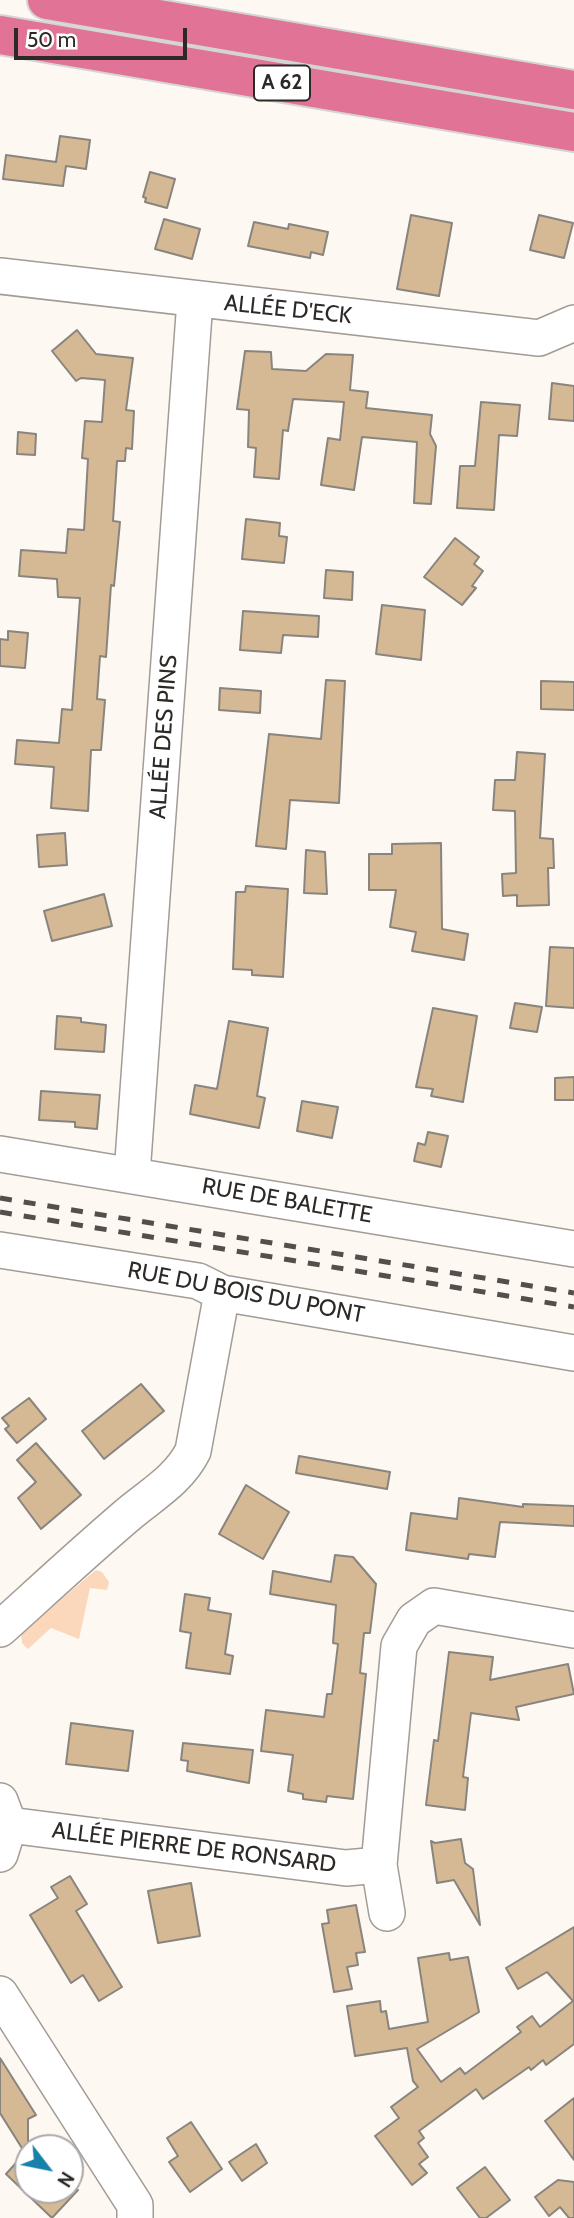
<!DOCTYPE html>
<html>
<head>
<meta charset="utf-8">
<style>
	body { margin:0 }
	#map { position:relative; width:574px; height:2218px; overflow:hidden; background:#fef8f3; font-family:Cabin,sans-serif }
	canvas { display:block }
	.north { position:absolute; left:14px; top:2134px; width:70px; height:70px; box-sizing:border-box; background:#fff; border:2px solid #aba9a9; border-radius:50%; rotate:122deg; font-size:19px; font-weight:700; line-height:28px; text-align:center; color:#2c2927 }
	.north::after { content:''; display:block; margin:auto; width:24px; height:32px; background:#1681aa; clip-path:polygon(50% 0,100% 100%,50% 72%,0 100%) }
	.scale { position:absolute; left:14px; top:28px; width:173px; height:32px; box-sizing:border-box; border:4px solid #2c2927; border-top:0; padding-left:9px; font-size:21px; line-height:24px; white-space:nowrap; color:#2c2927; -webkit-text-stroke:5px #fff; paint-order:stroke }
</style>
</head>
<body>
<div id="map">
<canvas width="574" height="2218"></canvas>
<div class="north">N</div>
<div class="scale">50 m</div>
</div>
<script>
const ctx = document.querySelector('canvas').getContext('2d');
ctx.lineJoin = 'round';
function fillPath(path, color) { ctx.fillStyle = color; ctx.fill(path, 'evenodd'); }
function stroke(path, color, width, dash) { ctx.strokeStyle = color; ctx.lineWidth = width; ctx.lineCap = dash ? 'butt' : 'round'; ctx.setLineDash(dash || []); ctx.stroke(path); }
function write(font, color, halo, rows, align = 'center') {
  ctx.font = font + ' Cabin,sans-serif'; ctx.lineWidth = 7; ctx.setLineDash([]); ctx.textBaseline = 'middle'; ctx.strokeStyle = halo; ctx.fillStyle = color; for (const [text, x, y, turn = 0] of rows) {
    ctx.save(); ctx.translate(x, y); ctx.rotate((+turn || 0) * Math.PI / 180); ctx.textAlign = isNaN(turn) ? turn : align; if (halo) ctx.strokeText(text, 0, 0); ctx.fillText(text, 0, 0); ctx.restore();
  }
}
const green = new Path2D(`
	M96,1570L102,1572L109,1582L107,1590L90,1588L79,1639L51,1628L28,1649L22,1643L21,1633Z`);
const building = new Path2D(`
	M60,136L90,140L86,169L66,166L63,186L3,179L6,155L56,162Z
	M150,172L175,179L167,208L145,202L146,198L143,197Z
	M411,215L452,223L439,296L397,289Z
	M539,215L573,223L564,258L530,250Z
	M164,219L200,229L192,259L155,249Z
	M254,222L288,229L289,224L328,232L323,255L311,252L310,258L248,246Z
	M77,330L96,354L133,358L126,410L134,411L132,449L126,448L125,461H117L113,521L120,522L114,586L111,585L106,657L100,656L97,699L105,700L101,750H91L88,811L51,808L54,767L15,764L17,740L59,743L62,709L72,710L80,598L58,597L57,579L19,576L21,550L66,553L68,529L84,530L88,459L82,458L85,421L102,422L105,380L81,378L76,381L52,351Z
	M245,351L271,352L272,369L306,371L326,354L353,355L350,390L368,392L366,408L432,415L430,434L436,446L431,504L414,503L417,442L362,437L354,490L321,485L328,438L340,440L344,402L293,399L288,431L283,430L279,479L254,477L256,448L248,447L249,410L237,409Z
	M552,383L574,386V421L549,419Z
	M481,402L520,405L517,436L499,435L494,510L457,508L460,466H475Z
	M18,432L36,434L35,455L17,454Z
	M246,519L280,523L279,536L287,537L284,563L242,559Z
	M455,538L479,557L474,564L483,571L472,586L476,588L462,605L424,577Z
	M326,570L353,572L352,600L324,598Z
	M382,605L425,610L421,660L376,654Z
	M243,611L319,616L318,637L283,635L281,653L240,650Z
	M8,631L28,633L25,668L0,666V639L8,640Z
	M326,680L345,681L339,803L290,800L286,849L256,846L269,734L321,739Z
	M541,681L574,682V710L541,709Z
	M220,688L261,691L260,713L219,710Z
	M517,752L545,754L540,838L553,839L554,868H548L549,905L517,906V895L503,896L502,874L516,873L515,811L493,810L495,780H515Z
	M65,833L67,865L39,867L37,835Z
	M441,843L442,929L468,934L464,960L412,951L416,932L390,927L396,890H369V854H392V844Z
	M306,850L325,852L327,894L304,893Z
	M246,886L288,889L283,977L252,975V970L233,969L236,892H245Z
	M104,894L112,926L52,941L44,911Z
	M550,947L574,948V1008L546,1006Z
	M515,1003L542,1007L537,1032L510,1028Z
	M433,1008L477,1016L463,1102L431,1096L433,1089L416,1087Z
	M57,1016L81,1018V1022L106,1025L104,1052L55,1049Z
	M229,1021L268,1028L257,1096L265,1098L259,1128L190,1114L195,1085L217,1089Z
	M574,1077V1100H555V1078Z
	M41,1091L100,1095L97,1129L75,1127V1122L39,1120Z
	M302,1101L338,1107L332,1138L297,1131Z
	M428,1132L448,1136L441,1167L414,1161L418,1143L425,1145Z
	M141,1384L164,1411L104,1459L82,1431Z
	M29,1398L46,1419L17,1443L5,1429L9,1426L2,1418Z
	M36,1443L81,1495L41,1529L18,1498L36,1482L17,1460Z
	M299,1456L390,1472L387,1489L296,1473Z
	M246,1485L289,1512L263,1559L219,1534Z
	M459,1498L523,1507V1504L574,1506V1526L500,1522L495,1557L469,1554L468,1559L406,1550L411,1513L457,1519Z
	M335,1555L353,1557L376,1584L370,1633H364L360,1673L366,1674L353,1799L327,1796L326,1802L303,1799V1794L288,1791L293,1755L261,1751L266,1710L324,1717L327,1694H332L338,1644L333,1643L336,1605L270,1594L273,1571L331,1582Z
	M185,1594L210,1598L208,1610L231,1614L225,1654L233,1656L230,1674L186,1668L191,1633L180,1631Z
	M449,1652L493,1657L490,1680L568,1664L574,1694L516,1707L519,1720L471,1713L463,1777L468,1778L465,1810L426,1805L434,1740L438,1741Z
	M71,1723L133,1731L128,1771L66,1764Z
	M183,1743L253,1750L249,1783L187,1771L188,1761L181,1760Z
	M461,1839L465,1863L473,1869L480,1925L454,1880L437,1883L431,1841L435,1843Z
	M70,1876L87,1904L76,1911L122,1987L99,2001L83,1975L71,1983L30,1915L58,1898L51,1887Z
	M191,1883L200,1936L158,1943L148,1891Z
	M356,1905L365,1952L356,1953L358,1965L347,1967L352,1989L334,1992L322,1924L329,1923L327,1910Z
	M574,1927V2044L546,2065L543,2060L531,2070L529,2067L483,2099L476,2089L419,2131L424,2138L418,2143L428,2157L419,2164L427,2173L412,2185L375,2136L399,2118L391,2107L418,2087L413,2081L407,2048L355,2056L347,2006L380,2001L381,2012L386,2011L389,2029L428,2022L418,1958L449,1953L450,1960L468,1957L479,2012L417,2049L441,2082L460,2068L465,2074L521,2032L517,2027L532,2016L540,2027L573,2001L547,1972L518,1989L506,1968Z
	M0,2058L36,2115L28,2119V2190H78L52,2218L6,2174L25,2153L0,2113Z
	M574,2098V2160L545,2121Z
	M191,2122L222,2169L190,2192L169,2162L178,2156L167,2138Z
	M256,2144L267,2163L242,2181L229,2162Z
	M485,2167L510,2200L486,2218H480L457,2188Z
	M558,2180L574,2182V2218H569L560,2207L549,2216L535,2197Z`);
const minor = new Path2D(`
	M0,276L539,338L574,323
	M0,1154L574,1249
	M132,1174L195,300
	M0,1250L198,1281L222,1293L574,1353
	M0,1629C41,1592 82,1554 124,1518C149,1496 178,1481 193,1451L222,1293
	M0,1801L9,1825L0,1854
	M9,1825L346,1868L379,1865
	M387,1913L379,1865L399,1646L414,1620L434,1606L574,1630
	M0,1994L135,2205V2218`);
const highway = new Path2D(`
	M47,0L574,90
	M0,35L574,132`);
const rail = new Path2D(`
	M0,1198L574,1293
	M0,1212L574,1307`);
const shields = [
	[282,83,56]
];
const shieldNames = [
	["A 62",282,83]
];
const streetNames = [
	["ALLÉE D'ECK",288,310,6],
	["ALLÉE DES PINS",164,737,-86],
	["RUE DE BALETTE",287,1201,10],
	["RUE DU BOIS DU PONT",246,1293,11],
	["ALLÉE PIERRE DE RONSARD",194,1848,7]
];
fillPath(green, '#fbd7bb');
fillPath(building, '#d5b995');
stroke(building, '#89847d', 2);
stroke(minor, '#a29b96', 38);
stroke(highway, '#d5d4d4', 42);
stroke(minor, '#fff', 35);
stroke(highway, '#e07396', 38);
stroke(rail, '#534f4d', 5, [12, 12]);
for (const [x, y, w] of shields) { const box = new Path2D(); box.roundRect(x - w / 2, y - 17.5, w, 35, 5); ctx.fillStyle = '#fff'; ctx.fill(box); stroke(box, '#2c2927', 2); }
write('bold 21px', '#2c2927', null, shieldNames);
write('23px', '#2c2927', '#fff', streetNames);
</script>
</body>
</html>
